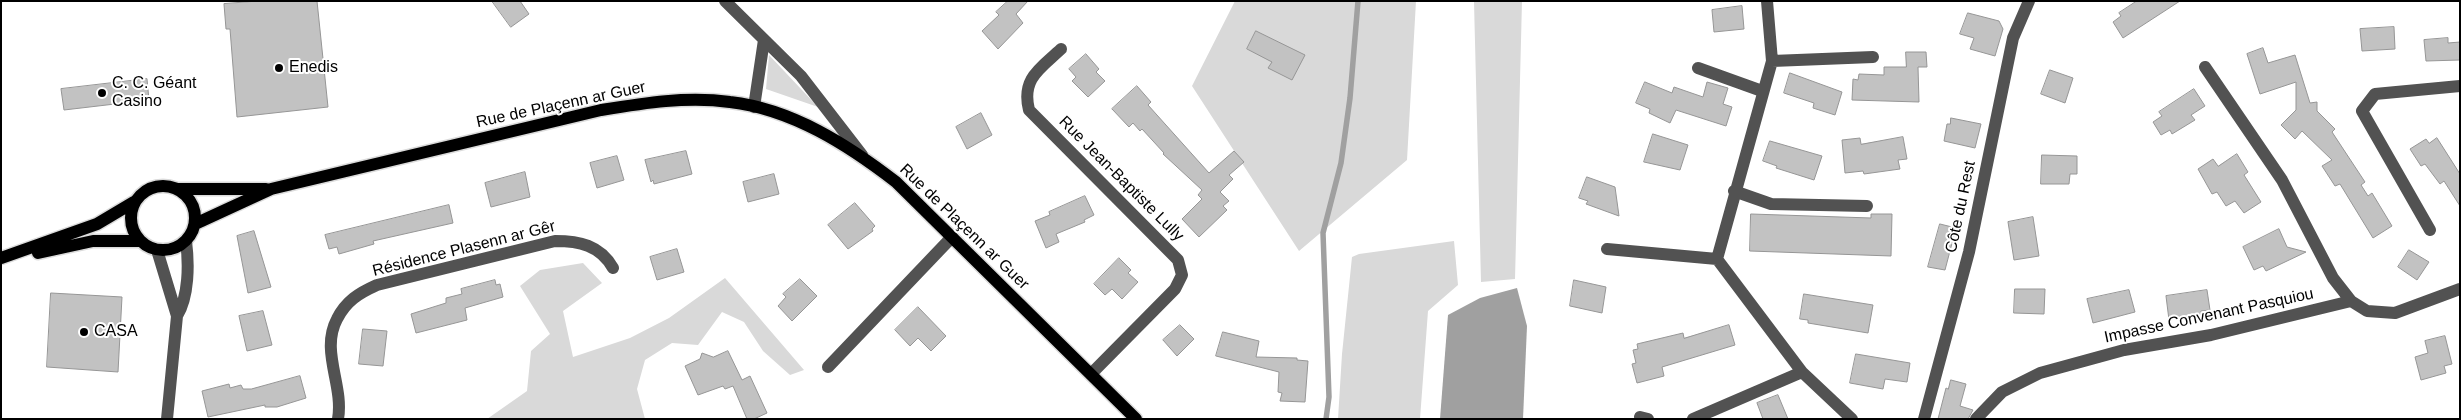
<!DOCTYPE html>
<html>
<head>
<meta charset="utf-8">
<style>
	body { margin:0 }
	#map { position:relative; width:2461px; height:420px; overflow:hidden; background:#fff; font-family:Helvetica,sans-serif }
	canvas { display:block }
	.frame { position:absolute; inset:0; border:2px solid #000; pointer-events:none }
</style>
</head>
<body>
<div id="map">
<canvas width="2461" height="420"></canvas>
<div class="frame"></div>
</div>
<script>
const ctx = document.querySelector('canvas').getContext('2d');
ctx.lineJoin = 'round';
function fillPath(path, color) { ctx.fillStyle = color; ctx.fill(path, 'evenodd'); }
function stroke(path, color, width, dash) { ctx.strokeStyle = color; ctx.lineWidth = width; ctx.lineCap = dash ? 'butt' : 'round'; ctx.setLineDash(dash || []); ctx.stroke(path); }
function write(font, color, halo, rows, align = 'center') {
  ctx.font = font + ' Helvetica,sans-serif'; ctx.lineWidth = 4; ctx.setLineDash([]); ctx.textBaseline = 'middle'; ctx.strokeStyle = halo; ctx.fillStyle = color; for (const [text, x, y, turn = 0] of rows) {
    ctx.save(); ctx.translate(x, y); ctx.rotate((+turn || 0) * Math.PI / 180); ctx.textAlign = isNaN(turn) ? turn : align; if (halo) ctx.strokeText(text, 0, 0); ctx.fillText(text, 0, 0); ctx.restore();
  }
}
const green = new Path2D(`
	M1235,1H1416L1407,160L1299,251L1192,86Z
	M1522,1L1515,279L1481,282L1474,2Z
	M769,55L818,107L766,89Z
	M1454,241L1458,285L1428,311L1420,419H1338L1342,354L1352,257L1359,254Z
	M583,263L602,283L563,311L573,357L630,338L669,318L725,278L804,370L790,375L763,351L744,322L722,312L698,345L672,343L645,360L637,389L645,419H487L527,391L531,351L550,334L520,286L540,270Z`);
const water = new Path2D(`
	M1517,288L1527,326L1523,419H1440L1448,315L1480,298Z`);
const stream = new Path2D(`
	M1326,419L1329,397L1323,233L1341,163L1350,98L1358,1`);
const building = new Path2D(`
	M258,1H317L328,107L237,117L230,29H226L224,4Z
	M492,1H520L529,14L511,27Z
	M1008,1H1028L1016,14L1023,23L998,49L982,31L999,15L996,12Z
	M2137,1H2180L2123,38L2113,22L2121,16L2119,13Z
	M1742,6L1744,29L1714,32L1712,10Z
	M1968,13L1999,21L2003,29L1995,56L1970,49L1974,38L1960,34Z
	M2394,27L2395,49L2362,51L2360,29Z
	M1256,31L1305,55L1292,80L1268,68L1272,62L1247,49Z
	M2448,38V43L2460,42V60L2426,61L2424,40Z
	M2263,48L2268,63L2295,55L2310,103L2317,102V111L2335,129L2332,132L2365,182L2361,185L2368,196L2372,193L2392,226L2373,238L2340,184L2335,186L2322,166L2332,160L2302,131L2295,139L2281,125L2296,110V82L2260,94L2247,54Z
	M1906,52H1926L1927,67H1918L1919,102L1852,100L1853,79L1858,80L1859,74L1884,75V67H1906Z
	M1086,54L1099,69L1096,72L1105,81L1088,97L1072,81L1076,77L1069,69Z
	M2050,70L2073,78L2065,103L2041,94Z
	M1790,73L1842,92L1835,115L1813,108L1814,103L1784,93Z
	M147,79L149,100L64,110L61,89Z
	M1645,82L1672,93L1674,87L1703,97L1707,82L1728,88L1723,104L1732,107L1726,126L1676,110L1670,123L1649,113L1650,109L1636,103Z
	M1137,86L1151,102L1148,105L1209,173L1234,151L1244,162L1229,175L1233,179L1220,192L1229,201L1223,206L1227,210L1199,237L1182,219L1202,199L1198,195L1202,190L1163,154L1164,153L1142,129L1140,131L1133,123L1129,127L1112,109Z
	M2194,89L2205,106L2191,115L2195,120L2172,134L2170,130L2161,135L2153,122L2162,116L2159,112Z
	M981,113L992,135L967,149L956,127Z
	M1951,118L1981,124L1975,148L1944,141L1947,124H1950Z
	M1653,134L1688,145L1680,170L1644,162Z
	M1903,137L1907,159L1898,160L1900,169L1864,174L1863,171L1845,173L1842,140L1860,138L1861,144Z
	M2437,138L2460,174V206L2444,181L2440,184L2425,164L2421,166L2410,149L2426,139L2429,143Z
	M1770,141L1822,156L1814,180L1776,168L1777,166L1763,161Z
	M686,151L692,174L654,184L653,180L651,182L645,160Z
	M2237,154L2248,172L2244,175L2261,202L2244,213L2235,201L2226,206L2217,192L2212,194L2198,169L2213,159L2218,166Z
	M2042,155L2077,156V174H2070L2069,184H2041Z
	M617,156L624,180L597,188L590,163Z
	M525,172L530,197L491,207L485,183Z
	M774,174L779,194L748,202L743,182Z
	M1587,177L1615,187L1619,216L1586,204L1588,201L1579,198Z
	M1085,196L1094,215L1084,220L1085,222L1056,234L1059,242L1046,248L1035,221L1050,215L1049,212Z
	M855,203L875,226L872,229L873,231L848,249L828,225Z
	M449,205L453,223L373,241L374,244L339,254L337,247L329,249L325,235Z
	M1751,214L1871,218V214H1892L1891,256L1750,251Z
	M2033,217L2039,256L2014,260L2008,222Z
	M1940,224L1956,228L1945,270L1928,267Z
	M2279,229L2287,247L2306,252L2266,271L2263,266L2254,270L2243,247Z
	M254,231L271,287L248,293L237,236Z
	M677,249L684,272L657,280L650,257Z
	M2409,250L2429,262L2417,280L2398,267Z
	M1119,258L1131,270L1128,273L1138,282L1122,299L1112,289L1105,295L1094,284Z
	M800,279L817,296L792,321L778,306L786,297L783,294Z
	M495,280L496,285L500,284L503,297L465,308L467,320L416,333L411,314L446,303V298L462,294L461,289Z
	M1574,280L1606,287L1602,313L1570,306Z
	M2015,289H2045L2044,314L2014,313Z
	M2129,290L2135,312L2093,323L2087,299Z
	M2207,290L2210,310L2201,311V316L2169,320L2166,296Z
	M51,293L122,297L118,372L47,367Z
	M1804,294L1873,305L1868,333L1808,323V320L1800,319Z
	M918,307L946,336L931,351L918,338L910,346L895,330Z
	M263,311L272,345L247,351L239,316Z
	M1180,325L1194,339L1177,356L1163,340Z
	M1729,325L1735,345L1662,367L1664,376L1637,383L1632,364L1636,363L1633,350L1638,349L1637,344L1683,333L1684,338Z
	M363,329L387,331L383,366L359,364Z
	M1223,332L1259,341L1256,357L1297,358V360L1308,361L1305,402L1280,401L1282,393L1278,392L1279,372L1216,356Z
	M2445,336L2452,364L2444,366L2446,373L2421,380L2415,357L2428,353L2425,341Z
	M728,351L742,380L750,376L767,413L754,419H747L733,386L725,389L723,386L698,395L685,366L700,359L702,353L713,357Z
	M1856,354L1910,363L1907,382L1885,379L1883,389L1850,383Z
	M300,376L306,398L277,407H265V405L208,417L202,391L229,384L230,388L241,385L243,389H251Z
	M1951,380L1966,384L1960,406L1973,410L1968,419H1938L1946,388L1948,389Z
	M1778,395L1788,419H1763L1757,403Z`);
const minor = new Path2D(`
	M725,1L801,76L862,155
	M1767,1L1772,61L1717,259L1802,372L1852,419
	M1061,49C1041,68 1021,78 1029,110L1178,260L1182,275L1175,289L1091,374
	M1772,61L1873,57
	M2205,67L2282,180L2333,278L2351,301
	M1698,68L1762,91
	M754,107L764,40
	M1734,191L1771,204L1867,206
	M2430,230L2362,111L2375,94L2460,86
	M1607,249L1717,259
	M157,250L177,316L167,419
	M177,316C189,296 189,264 186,241
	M828,367L952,237
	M1640,417L1648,419
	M338,419C344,385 320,351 337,319C346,301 359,293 377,285L555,241C579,241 600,245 613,268
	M1693,419L1802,372
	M1924,419L1969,252L2013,38L2029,1
	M1976,419L2002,392L2040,373L2124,350L2211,335L2351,301L2367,311L2395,313L2460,289`);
const major = new Path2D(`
	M131 218a32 32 0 1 1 64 0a32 32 0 1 1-64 0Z
	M178,189H266
	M195,224L271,189L601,110C644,103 687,96 730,102C792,109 848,145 896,182L1136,419
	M38,253L93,241H139
	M1,258L97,224L134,202`);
const markers = [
	[279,68,5,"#000"],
	[102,93,5,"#000"],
	[84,332,5,"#000"]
];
const poiNames = [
	["Enedis",289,68],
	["C. C. Géant",112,84],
	["Casino",112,102],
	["CASA",94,332]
];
const streetNames = [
	["Rue de Plaçenn ar Guer",561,105,-12],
	["Rue Jean-Baptiste Lully",1121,179,45],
	["Côte du Rest",1961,207,-78],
	["Rue de Plaçenn ar Guer",964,227,44],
	["Résidence Plasenn ar Gêr",464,249,-14],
	["Impasse Convenant Pasquiou",2209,316,-12]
];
fillPath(green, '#d9d9d9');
fillPath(water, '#a0a0a0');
stroke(stream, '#a0a0a0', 5.5);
fillPath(building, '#c2c2c2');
stroke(building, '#969696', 1);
stroke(major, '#dbdbdb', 15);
stroke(minor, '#525252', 12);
stroke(major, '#000', 12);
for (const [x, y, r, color] of markers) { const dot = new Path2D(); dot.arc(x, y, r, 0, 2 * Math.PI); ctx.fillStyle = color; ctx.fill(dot); stroke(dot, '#fff', 2); }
write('16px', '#000', '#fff', poiNames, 'left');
write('16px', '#000', '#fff', streetNames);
</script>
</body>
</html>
